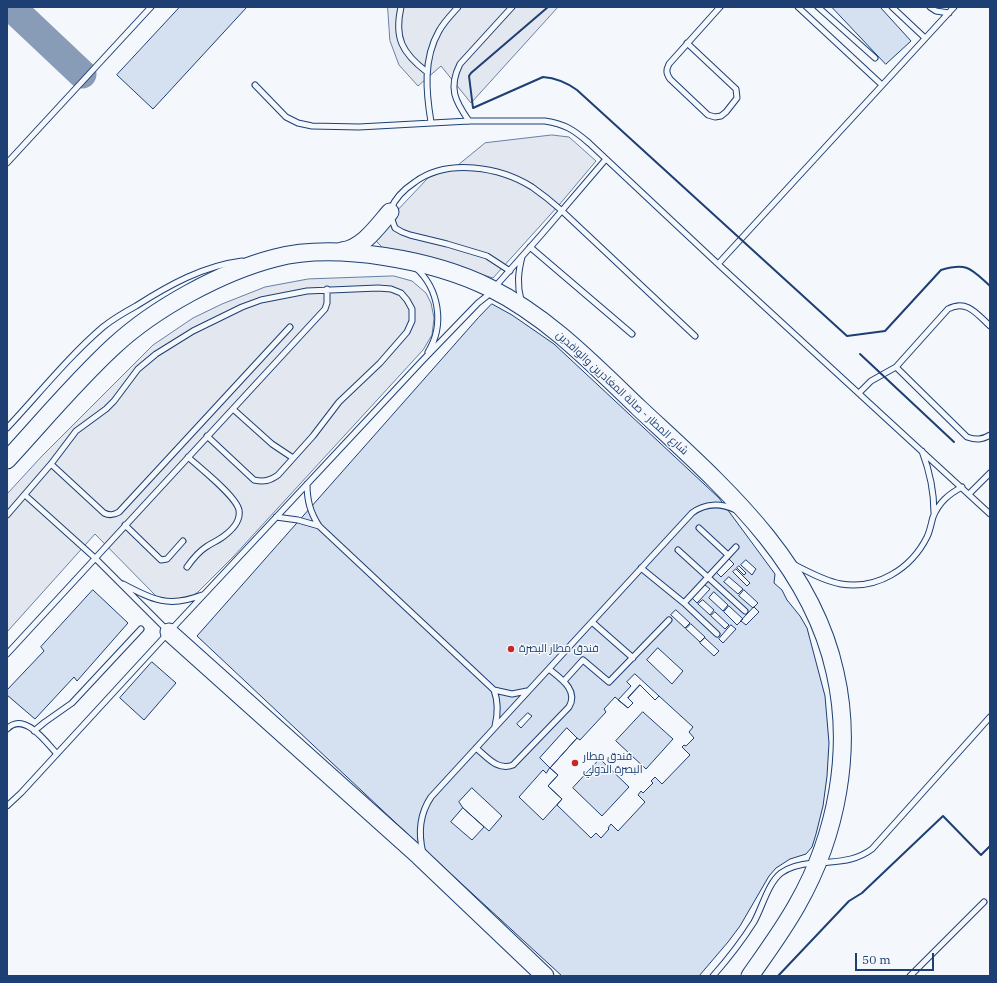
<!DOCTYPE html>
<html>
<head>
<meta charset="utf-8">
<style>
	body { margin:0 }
	#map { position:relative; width:997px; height:983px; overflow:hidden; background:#f4f7fb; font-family:"IBM Plex Serif",serif }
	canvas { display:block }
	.frame { position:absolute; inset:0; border:8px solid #1d3f73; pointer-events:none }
	.scale { position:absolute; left:855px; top:953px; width:79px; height:18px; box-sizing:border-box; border:2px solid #1d3f73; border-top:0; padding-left:5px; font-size:12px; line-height:14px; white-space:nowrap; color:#1d3f73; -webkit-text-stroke:3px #f4f7fb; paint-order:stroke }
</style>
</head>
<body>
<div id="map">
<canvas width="997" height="983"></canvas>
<div class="frame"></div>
<div class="scale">50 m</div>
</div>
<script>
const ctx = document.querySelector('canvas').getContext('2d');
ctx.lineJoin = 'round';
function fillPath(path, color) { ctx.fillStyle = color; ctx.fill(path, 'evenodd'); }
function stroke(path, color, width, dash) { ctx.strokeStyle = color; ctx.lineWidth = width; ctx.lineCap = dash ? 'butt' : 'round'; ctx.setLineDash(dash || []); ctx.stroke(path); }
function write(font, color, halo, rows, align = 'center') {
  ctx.font = font + ' "IBM Plex Serif",Cairo,serif'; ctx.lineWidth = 3; ctx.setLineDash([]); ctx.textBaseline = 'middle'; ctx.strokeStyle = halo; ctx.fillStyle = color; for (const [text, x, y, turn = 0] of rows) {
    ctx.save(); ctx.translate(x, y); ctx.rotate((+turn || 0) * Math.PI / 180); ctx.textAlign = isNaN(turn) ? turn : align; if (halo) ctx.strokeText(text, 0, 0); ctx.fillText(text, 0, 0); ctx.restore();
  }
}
const parking = new Path2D(`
	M388,7H558L471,103L441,66L418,86L399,65L390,41Z
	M552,135L569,137L596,161L559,205L493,278L410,252L383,248L375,240L373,236L428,178L458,165L485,143Z
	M394,276L412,281L426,293L431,303L434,318L432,335L423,350L232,558L198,592L189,598L172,600L156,596L95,534L7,632V494L42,456L153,345L193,318L222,304L265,287L308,279Z`);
const taxiway = new Path2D(`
	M11,7L82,74`);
const building = new Path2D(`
	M180,7H247L153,109L117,75Z
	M832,7H880L911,41L886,64Z
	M492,304L512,315L554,344L719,498L775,574L774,583L782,590L787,600L800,616L807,628L825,696L829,743L827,776L823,806L816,834L812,847L806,854L790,859L776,868L769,876L740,926L728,942L699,976H562L413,839L197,636L478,318Z
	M729,559L734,564L721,577L716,572Z
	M746,560L756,569L752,575L741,565Z
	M739,566L746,573L744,575L737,568Z
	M736,569L750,583L747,586L733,572Z
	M729,577L743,589L738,594L724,582Z
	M705,585L710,589L697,603L692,598Z
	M93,590L128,623L77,681L74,677L35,719L7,695V690L44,651L41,647Z
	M744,590L758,603L753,608L739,596Z
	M714,592L728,605L723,611L709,598Z
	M703,600L714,610L710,615L698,604Z
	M729,606L743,619L737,625L724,612Z
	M754,607L759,612L746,625L741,621Z
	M676,610L690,623L685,628L671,615Z
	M715,612L729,625L725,629L711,616Z
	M691,624L705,637L700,642L686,629Z
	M731,625L736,629L723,643L719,639Z
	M705,638L719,651L714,656L700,643Z
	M658,648L683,671L672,684L647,660Z
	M152,662L176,683L144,720L120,698Z
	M635,674L659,696L655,700L640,685L628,698L633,703L628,708L618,700L631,686L627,682Z
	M640,685L655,700L659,696L693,727L689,732L694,738L686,746L684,745L682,747L690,755L662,784L655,777L651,781L653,783L643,793L641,791L638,795L645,802L618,831L611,824L608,828L609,829L601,838L596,833L591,838L557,805L562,799L548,786L558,775L550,768L577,738L580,740L606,712L604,709L615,697L628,708L633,703L628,698ZM643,712L673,739L646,769L616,741ZM600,759L629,787L602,816L573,788Z
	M528,713L532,716L521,728L517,724Z
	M567,728L577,738L550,768L540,758Z
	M550,768L558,775L548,786L562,799L543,820L519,797L543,770L546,773Z
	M472,788L502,816L489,831L463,808L459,802Z
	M463,808L484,827L472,840L451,822Z`);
const lane = new Path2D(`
	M401,7C394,38 402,53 427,72
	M798,7L882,85
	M818,7L875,58
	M892,7L925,38
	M930,7L936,11L949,13
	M687,43L736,89L737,98L726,112L721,116L715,117L708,115L670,79C666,73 666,70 669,64L720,7
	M255,85L286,117L298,123L312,126L359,127L469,121H545C565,124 574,130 589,143L718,264L990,514
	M469,121C455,101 448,88 460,64L512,7
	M431,122C426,92 423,59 439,31C444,22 451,15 458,7
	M7,163L151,7
	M391,209C395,198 406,188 415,182C448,158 500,167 532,187C542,194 552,202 561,210L695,336
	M391,217L395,228L402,232L410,235L447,244L487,256L510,271
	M530,247L632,334
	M718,264L954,7
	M416,268C439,289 445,325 428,352
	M494,288L541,235L606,159
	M521,300C517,285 518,273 522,257
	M896,367L967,437C976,440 982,440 990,435
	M859,393L871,381L896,367L948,309C967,299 977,314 990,326
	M233,409L272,444L293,458
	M7,428C38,395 69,356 103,327C113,319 125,312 136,306C169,285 203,266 242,261
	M922,451C930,472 934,491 934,513
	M51,464L104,513C110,516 114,515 119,512L290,327
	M307,484C307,500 310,512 319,526L494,690L512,694L527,691
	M969,494L990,473
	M25,495L95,558L168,631
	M7,515L51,464L76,431L106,409L114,401L138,369L156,354L193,331L242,307L261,300L307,291L378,288L391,289L401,293L407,300L412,309V321L407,332L380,363L339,402L313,436L278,475C270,481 264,482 254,480L207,436
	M276,517L298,520L319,526
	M125,525L161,560L167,559L183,541
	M699,528L728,555
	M678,550L745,611
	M793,564C808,572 825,581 841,584C877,590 911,569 927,537C930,531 931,524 933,517C939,502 949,494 962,487
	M187,567C192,560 198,552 206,547C212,543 219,540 224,536C232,530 241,521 239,510C236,496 200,468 188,457
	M641,568L684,603
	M123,584C153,600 169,608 202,595
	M592,622L633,658
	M717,634L684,603L736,547
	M7,654L325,309L327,303V289
	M564,681L583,660L609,682L669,620
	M494,690C498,701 498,714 495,726
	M7,729C24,711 46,742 57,754
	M34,731L45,722L72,703L141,629
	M476,748C487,757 497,771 513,765L569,707C579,690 560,678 549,669
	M7,806L21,793L169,632L422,361L478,303L492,292
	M423,853C418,833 419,815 431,797L692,513C705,503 721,503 736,510
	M821,863C840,861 856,861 872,849L990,717
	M713,976C728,959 742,941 754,922C762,908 768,883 781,873C789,867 802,864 813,863
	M910,976L984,902`);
const highway = new Path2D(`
	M342,251C363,248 377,227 390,212
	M7,460C42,422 76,381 114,346C155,308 221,272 275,258C336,242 434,260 490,288C548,317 593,364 639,408C719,483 810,559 835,672C853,750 837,835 797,905C783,930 766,953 750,976
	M169,632L419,856L545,976`);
const wall = new Path2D(`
	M548,7L471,73L469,76L473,108L543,77C556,78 566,82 577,90C667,173 758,254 847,336L885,331L941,270C968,262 971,269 990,286
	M860,354L954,442
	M778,976L849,901L862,893L943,816L981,855L990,846`);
const markers = [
	[511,649,4,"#c62828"],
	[575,763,4,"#c62828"]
];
const streetNames = [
	["شارع المطار - صالة المغادرين والوافدين",622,393,43]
];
const poiNames = [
	["فندق مطار البصرة",519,649],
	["فندق مطار",583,757],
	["البصرة الدولي",583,770]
];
fillPath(parking, '#e3e8f0');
stroke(parking, '#687fa3', 1);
stroke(taxiway, '#889bb7', 29);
fillPath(building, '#d5e0f0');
stroke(building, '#1d3f73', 1);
stroke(lane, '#1d3f73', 7);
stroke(highway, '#1d3f73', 19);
stroke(lane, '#f4f7fb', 5);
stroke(highway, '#f4f7fb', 17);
stroke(wall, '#1d3f73', 2);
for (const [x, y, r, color] of markers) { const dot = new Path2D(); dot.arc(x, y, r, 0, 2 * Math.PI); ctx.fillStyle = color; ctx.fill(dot); stroke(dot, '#f4f7fb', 1.5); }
write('11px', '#1d3f73', '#f4f7fb', streetNames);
write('11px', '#1d3f73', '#f4f7fb', poiNames, 'left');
</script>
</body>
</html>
